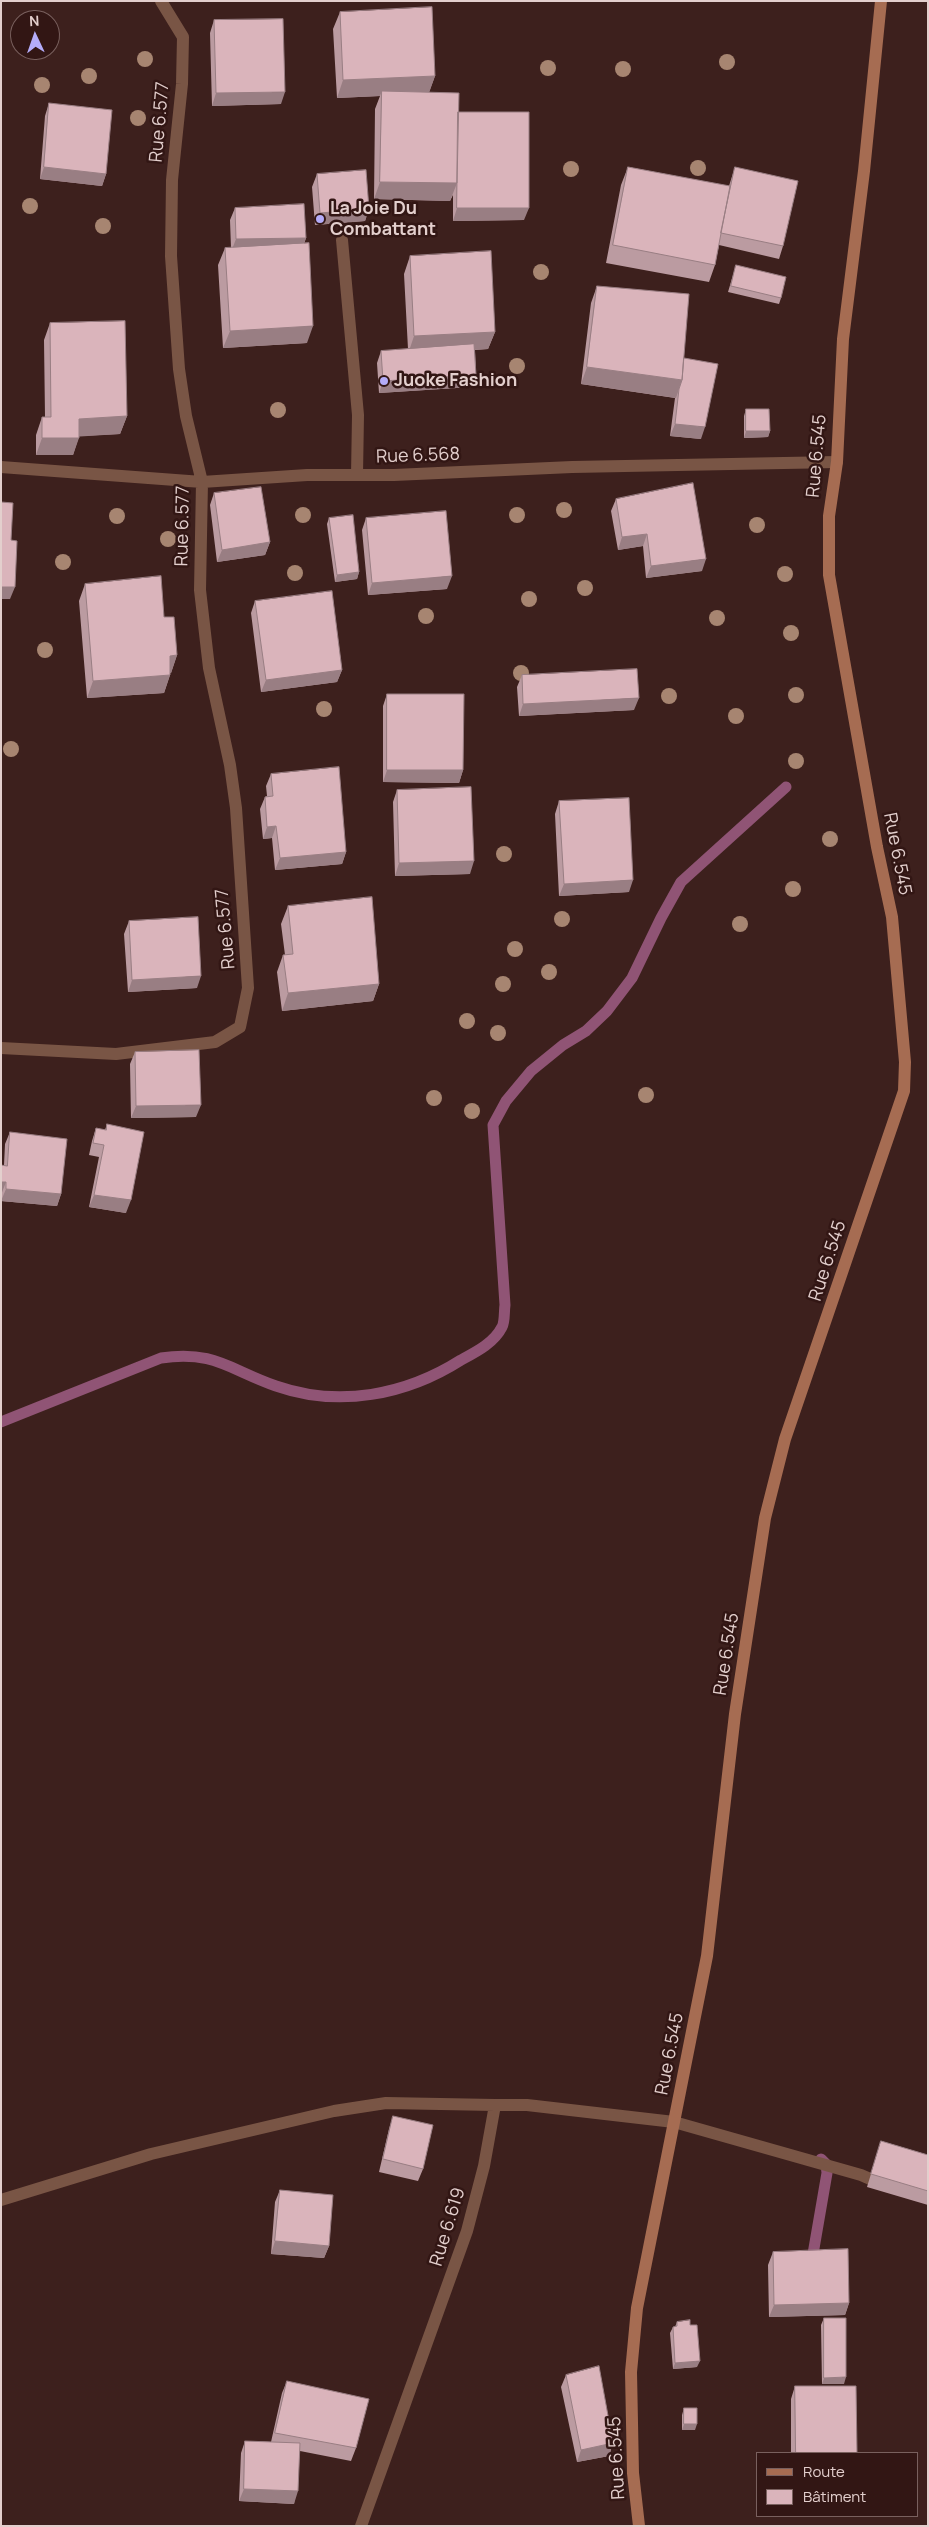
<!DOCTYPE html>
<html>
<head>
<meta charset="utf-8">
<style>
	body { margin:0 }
	#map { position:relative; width:929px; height:2527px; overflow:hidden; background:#3d201d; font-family:Manrope,sans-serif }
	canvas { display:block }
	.frame { position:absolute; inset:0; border:2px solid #e3cfcd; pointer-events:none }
	.legend { position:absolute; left:756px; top:2452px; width:162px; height:65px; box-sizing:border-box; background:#321614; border:1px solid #79605e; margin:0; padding:6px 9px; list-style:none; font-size:15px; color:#e3cfcd }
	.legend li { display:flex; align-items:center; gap:10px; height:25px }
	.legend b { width:25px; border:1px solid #79605e }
	.north { position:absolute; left:10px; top:10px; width:50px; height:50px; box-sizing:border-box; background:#321614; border:1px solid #79605e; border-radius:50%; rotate:357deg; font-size:14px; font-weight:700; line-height:20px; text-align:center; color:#e3cfcd }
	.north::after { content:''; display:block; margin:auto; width:18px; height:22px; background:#b4acf9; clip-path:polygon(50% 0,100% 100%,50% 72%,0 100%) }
</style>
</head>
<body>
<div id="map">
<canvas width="929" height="2527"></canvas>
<div class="frame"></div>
<ul class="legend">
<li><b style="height:6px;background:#a66c52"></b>Route</li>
<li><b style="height:14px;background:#dab4bb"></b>Bâtiment</li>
</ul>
<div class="north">N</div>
</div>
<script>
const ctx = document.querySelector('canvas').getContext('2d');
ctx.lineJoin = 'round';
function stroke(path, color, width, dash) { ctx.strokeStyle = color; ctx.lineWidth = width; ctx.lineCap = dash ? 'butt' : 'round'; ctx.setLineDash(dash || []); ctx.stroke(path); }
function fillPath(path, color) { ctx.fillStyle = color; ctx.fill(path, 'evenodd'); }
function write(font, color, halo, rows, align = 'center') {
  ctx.font = font + ' Manrope,sans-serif'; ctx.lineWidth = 5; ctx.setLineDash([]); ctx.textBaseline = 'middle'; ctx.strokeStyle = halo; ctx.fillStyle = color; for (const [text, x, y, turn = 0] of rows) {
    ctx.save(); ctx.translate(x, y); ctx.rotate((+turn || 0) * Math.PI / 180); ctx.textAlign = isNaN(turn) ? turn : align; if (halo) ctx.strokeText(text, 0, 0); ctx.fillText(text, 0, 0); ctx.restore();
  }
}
const stream = new Path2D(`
	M1,1422L161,1358C214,1350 230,1370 276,1386C339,1408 406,1395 461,1360C476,1352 494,1343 502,1327C505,1322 504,1311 505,1305L493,1125L506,1101L531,1071L563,1045L586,1031L607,1011L632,978L661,918L681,882L786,787
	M813,2254L827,2173L826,2164L821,2159`);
const street = new Path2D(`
	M342,240L358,415L357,475
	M1,467L202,482L307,475H394L572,467L837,462
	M1,1048L116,1054L215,1042L240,1027L248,988L236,808L230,765L209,668L200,590L202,482L186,416L179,369L171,256L172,180L182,84L183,37L161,1
	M1,2200L151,2154L334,2111L386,2103L495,2105
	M361,2526L467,2231L484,2166L495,2105H527L674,2122L861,2175L884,2185`);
const secondary = new Path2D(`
	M639,2526L633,2473L631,2372L637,2308L707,1956L735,1714L765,1518L785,1439L904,1091L905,1062L892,917L877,847L829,575V516L837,462L843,339L864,171L881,1`);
const trees = [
	[145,59],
	[727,62],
	[548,68],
	[623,69],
	[89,76],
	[42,85],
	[138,118],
	[698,168],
	[571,169],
	[30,206],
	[103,226],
	[541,272],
	[517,366],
	[278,410],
	[564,510],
	[303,515],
	[517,515],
	[117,516],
	[757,525],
	[168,539],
	[63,562],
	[295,573],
	[785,574],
	[585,588],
	[529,599],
	[426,616],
	[717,618],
	[791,633],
	[45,650],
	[521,673],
	[796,695],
	[669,696],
	[324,709],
	[736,716],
	[11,749],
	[796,761],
	[830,839],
	[504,854],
	[793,889],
	[562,919],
	[740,924],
	[515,949],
	[549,972],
	[503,984],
	[467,1021],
	[498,1033],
	[646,1095],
	[434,1098],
	[472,1111]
];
const wall = new Path2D(`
	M340,12L435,76L429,92L458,112L524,220L453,221V195L450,201L374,199L375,109L380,96L337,98L333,29Z
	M214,20L281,104L212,106L210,33Z
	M49,103L106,174L102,186L40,179L45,116Z
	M628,167L729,186L735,167L783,246L779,259L719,245L715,265L709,282L606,263L621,185Z
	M317,174L369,209L365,221L315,225L312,187Z
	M235,208L306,238L304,244L307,343L223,348L218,265L225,248H231L230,220Z
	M410,256L495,332L488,349L475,350L476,375L472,387L379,393L377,363L381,351L408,349L404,274Z
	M736,265L781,298L779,304L728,292Z
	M597,286L684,358L701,439L670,436L675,398L581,384L591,303Z
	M50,323L127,416L120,434L79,436L73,455H36V435L42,417H45L44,340Z
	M746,409L770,431L768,437L744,438V416Z
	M214,493L270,542L265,555L217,562L210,505Z
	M616,499L702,571L646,578L643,546L618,550L611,511Z
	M329,518L359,572L357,579L335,582L327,524Z
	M366,518L447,589L368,595L362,530Z
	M85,584L164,617L177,655L171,673H170V675L164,693L87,698L79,601Z
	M255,601L342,670L337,682L261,692L251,613Z
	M522,675L634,710L519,716L517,687Z
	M387,694L463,770L459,783L383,782V706Z
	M271,774L346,852L342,864L275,870L272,838L263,839L260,809L265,797L267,796L266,786Z
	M397,790L470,874L395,876L393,802Z
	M559,801L629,892L559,896L555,814Z
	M288,906L379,984L373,1001L282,1011L277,972L283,955H285L281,924Z
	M129,921L197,988L128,992L124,934Z
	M135,1052L196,1117L131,1118L130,1064Z
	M107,1124L126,1213L89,1207L99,1157L89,1155L92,1141L96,1128L105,1130Z
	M10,1132L61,1194L57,1206L1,1201V1165H4L5,1144Z
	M393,2116L423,2169L418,2181L379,2172L389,2129Z
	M881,2141L928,2155V2205L867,2187Z
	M280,2190L329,2246L324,2258L271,2254L275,2202Z
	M773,2252L849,2303L845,2315L769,2317L768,2265Z
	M824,2318L844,2384H822L821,2325Z
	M677,2322L690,2325L697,2367L673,2369L670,2333L673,2327H675Z
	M566,2375L613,2443L609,2456L577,2462L561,2387Z
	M287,2381L356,2448L351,2461L300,2451L294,2504L239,2501L241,2453L245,2441L271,2442L282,2393Z
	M795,2386L857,2453H791V2399Z
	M684,2408L695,2430H682V2415Z`);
const shadedWall = new Path2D(`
	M435,76L429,93L382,91L380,96L337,98L343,80Z
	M285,92L281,104L212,106L216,93Z
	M44,167L106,174L102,186L40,179Z
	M380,182L457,183L450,201L374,199Z
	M457,208H529L524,220L453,221Z
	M369,209L365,221L315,225L320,213Z
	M306,238L301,251L231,252L236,239Z
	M313,326L307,343L223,348L230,331Z
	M495,332L488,349L408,354L414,336Z
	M587,367L682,380L676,398L581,384Z
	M476,375L472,387L379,393L383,381Z
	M127,416L120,434L72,437L79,419Z
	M675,424L705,427L701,439L670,436Z
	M746,431H770L768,437L744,438Z
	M42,438H79L73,455H36Z
	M647,534L643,546L618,550L622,537Z
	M270,542L265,555L217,562L222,550Z
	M706,559L702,571L646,578L651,566Z
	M359,572L357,579L335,582L337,575Z
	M452,576L447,589L368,595L372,583Z
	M1,587H15L10,599H1Z
	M177,655L171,673L163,674L170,656Z
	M342,670L337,682L261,692L266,680Z
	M170,675L164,693L87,698L93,681Z
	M639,698L634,710L519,716L523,704Z
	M387,770H463L459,783L383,782Z
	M276,826L272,838L263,839L267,827Z
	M346,852L342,864L275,870L280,858Z
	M474,861L470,874L395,876L399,863Z
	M633,880L629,892L559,896L564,884Z
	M201,976L197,988L128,992L132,980Z
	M379,984L373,1001L282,1011L288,993Z
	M201,1105L196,1117L131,1118L136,1106Z
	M1,1182H6L1,1195Z
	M6,1189L61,1194L57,1206L1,1201Z
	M94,1195L131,1200L126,1213L89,1207Z
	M275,2241L329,2246L324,2258L271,2254Z
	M849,2303L845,2315L769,2317L774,2305Z
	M700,2361L697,2367L673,2369L675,2363Z
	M846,2377L844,2384H822L824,2378Z
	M684,2424H697L695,2430H682Z
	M613,2443L609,2456L577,2462L581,2450Z
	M244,2489L298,2491L294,2504L239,2501Z`);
const building = new Path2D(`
	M432,7L435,76L343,80L340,12Z
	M283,19L285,92L216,93L214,20Z
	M382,91L459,93L457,183L380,182Z
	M49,103L112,110L106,174L44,167Z
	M458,112H529V208H457Z
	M628,167L730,186L715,265L613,245Z
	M735,167L798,181L783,246L721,233Z
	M366,170L369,209L320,213L317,174Z
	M304,204L306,238L236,239L235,208Z
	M309,243L313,326L230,331L225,248Z
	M491,251L495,332L414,336L410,256Z
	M736,265L786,277L781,298L731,286Z
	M597,286L689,294L682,380L587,367Z
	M125,321L127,416L79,419V438H42V417H51L50,323Z
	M474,344L476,375L383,381L381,351Z
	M684,358L718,364L705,427L675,424L679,389L682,380Z
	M746,409H769L770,431H746Z
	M693,483L706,559L651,566L647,534L622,537L616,499Z
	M261,487L270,542L222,550L214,493Z
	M1,502L13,503L11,540L17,541L15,587H1Z
	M446,511L452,576L372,583L366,518Z
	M353,515L359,572L337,575L329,518Z
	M161,576L164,617H174L177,655L170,656V675L93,681L85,584Z
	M332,591L342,670L266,680L255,601Z
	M637,669L639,698L523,704L522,675Z
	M387,694H464L463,770H387Z
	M339,767L346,852L280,858L276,826L267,827L265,797L273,796L271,774Z
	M471,787L474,861L399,863L397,790Z
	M629,798L633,880L564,884L559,801Z
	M372,897L379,984L288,993L283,955L293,954L288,906Z
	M198,917L201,976L132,980L129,921Z
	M199,1050L201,1105L136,1106L135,1052Z
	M107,1124L144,1132L131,1200L94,1195L104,1145L93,1143L96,1128L106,1130Z
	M10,1132L67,1139L61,1194L6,1189V1182H1V1165L7,1166Z
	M393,2116L433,2125L423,2169L383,2159Z
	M881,2141L928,2155V2191L871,2174Z
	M280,2190L333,2195L329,2246L275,2241Z
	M848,2249L849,2303L774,2305L773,2252Z
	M824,2318H846V2377L824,2378Z
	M690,2320V2325H697L700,2361L675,2363L673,2327L677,2326V2322Z
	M599,2366L613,2443L581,2450L566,2375Z
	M287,2381L369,2399L356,2448L275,2433Z
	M795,2386H856L857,2453H796Z
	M684,2408H697V2424H684Z
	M245,2441L300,2443L298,2491L244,2489Z`);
const markers = [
	[320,219,5,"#b4acf9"],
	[384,381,5,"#b4acf9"]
];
const streetNames = [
	["Rue 6.577",160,122,-85],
	["Rue 6.568",418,456,-2],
	["Rue 6.545",817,456,-85],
	["Rue 6.577",183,526,-89],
	["Rue 6.545",897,854,79],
	["Rue 6.577",226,929,-95],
	["Rue 6.545",828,1261,-72],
	["Rue 6.545",727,1654,-81],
	["Rue 6.545",670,2054,-79],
	["Rue 6.619",448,2227,-73],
	["Rue 6.545",617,2458,-93]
];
const poiNames = [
	["La Joie Du",330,209],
	["Combattant",330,230],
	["Juoke Fashion",394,381]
];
stroke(stream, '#905475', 11);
stroke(street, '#795545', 12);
stroke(secondary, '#a66c52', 12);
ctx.fillStyle = '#a78571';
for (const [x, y] of trees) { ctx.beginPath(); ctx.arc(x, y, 8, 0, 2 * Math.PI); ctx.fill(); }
fillPath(wall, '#bb9ba1');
fillPath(shadedWall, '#997e83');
fillPath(building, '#dab4bb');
stroke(building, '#997e83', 1);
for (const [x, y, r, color] of markers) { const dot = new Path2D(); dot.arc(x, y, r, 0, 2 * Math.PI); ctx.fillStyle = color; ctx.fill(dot); stroke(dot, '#321614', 2); }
write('18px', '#e3cfcd', '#321614', streetNames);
write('bold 18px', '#e3cfcd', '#321614', poiNames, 'left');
</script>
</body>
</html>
